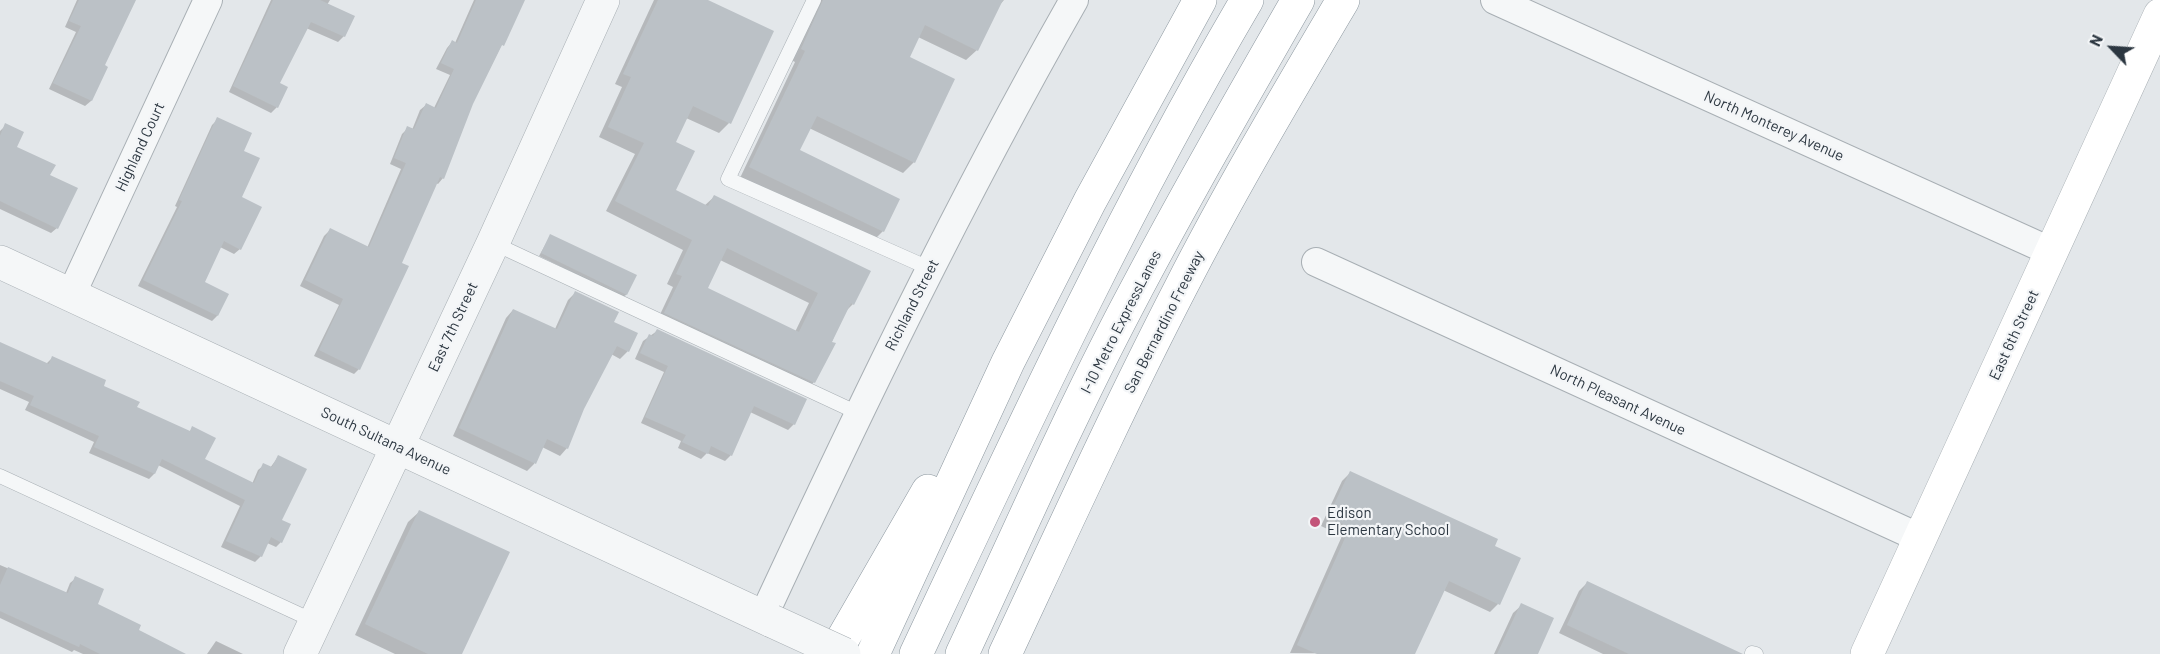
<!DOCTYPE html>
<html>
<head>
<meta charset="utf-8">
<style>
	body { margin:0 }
	#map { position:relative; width:2160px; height:654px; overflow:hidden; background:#e3e7ea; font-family:Barlow,sans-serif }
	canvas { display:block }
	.north { position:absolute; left:2082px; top:18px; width:60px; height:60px; -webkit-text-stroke:4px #f3f5f7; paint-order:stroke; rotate:295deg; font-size:16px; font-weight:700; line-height:24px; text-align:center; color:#2c3741 }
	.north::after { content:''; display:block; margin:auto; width:21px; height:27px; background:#2c3741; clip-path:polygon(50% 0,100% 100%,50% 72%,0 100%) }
</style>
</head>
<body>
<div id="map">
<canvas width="2160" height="654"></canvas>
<div class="north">N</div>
</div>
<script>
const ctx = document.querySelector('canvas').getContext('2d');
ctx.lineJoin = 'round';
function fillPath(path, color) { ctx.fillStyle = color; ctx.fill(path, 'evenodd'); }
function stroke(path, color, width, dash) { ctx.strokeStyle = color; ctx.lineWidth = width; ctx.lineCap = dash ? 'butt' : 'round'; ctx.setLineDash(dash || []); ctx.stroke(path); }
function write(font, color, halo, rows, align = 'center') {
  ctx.font = font + ' Barlow,sans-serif'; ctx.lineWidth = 4.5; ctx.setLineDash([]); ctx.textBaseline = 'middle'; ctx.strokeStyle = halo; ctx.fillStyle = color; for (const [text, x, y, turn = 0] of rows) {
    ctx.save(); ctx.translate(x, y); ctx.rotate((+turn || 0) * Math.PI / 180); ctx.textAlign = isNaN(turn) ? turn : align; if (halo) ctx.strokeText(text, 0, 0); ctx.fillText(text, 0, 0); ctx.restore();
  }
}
const shadow = new Path2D(`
	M77,0H135L103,66L106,67L91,101L85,106L49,89L76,32L65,27Z
	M271,0H330L327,5L344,36L338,42L306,28L278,84L277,107L271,113L229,92Z
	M474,0H524L472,104L443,178L438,184L436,183L400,264L359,369L354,374L314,356L339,305L300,286L324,236L330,230L367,248L401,169L390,164L402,134L408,128L412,130L420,110L426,105L434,108L450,75L436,69L447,48L452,42L455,43Z
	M654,0H708L729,123L719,133L686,118L674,143V191L704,206L714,197L853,304L845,312L814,382L804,392L656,323L673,287L667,284L683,250L606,211L635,154L599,137L622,87L615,84ZM720,260L809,303L795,332L706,288Z
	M818,0H1004L998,7L977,50L966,60L918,37L908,58L914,162L903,173L809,128L798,151L883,231L872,242L740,178L795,62L791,60Z
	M218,119L242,151L240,249L234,254L220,247L203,283L227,295L217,316L212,321L138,286L177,207L175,206L212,125Z
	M6,125L15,148L48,176L57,228L51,233L0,209V131Z
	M550,236L635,275L626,295L623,297L539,256Z
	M575,293L612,323L636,334L628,351L620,359L611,354L583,409L567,448L560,456L542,447L534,464L527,471L453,436L506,318L513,310L555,329L568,300Z
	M657,331L805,400L794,424L788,430L750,412L731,455L725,461L707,453L701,459L678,448L681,441L641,423L664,372L635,359L643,341Z
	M0,344L46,364L52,358L135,408L189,432L193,428L203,460L252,484L258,470L264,465L270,468L278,457L281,542L276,547L267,543L261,556L255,562L221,547L240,506L158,465L154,474L149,479L89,453L94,442L25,410L29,402L0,389Z
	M1350,473L1493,547L1498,604L1490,612L1443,590L1413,654L1290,653L1342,536L1321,526L1342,481Z
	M419,512L461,654H395L355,635L408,522Z
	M0,565L66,593L70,583L76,578L96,605L137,631L183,654H83L74,650L72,652L0,618Z
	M1587,583L1728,654H1603L1559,633L1579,591Z
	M1522,605L1536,654H1494L1513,613Z
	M216,641L243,654H207Z`);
const building = new Path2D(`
	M79,0H136L105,65L108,67L92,101L53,83L81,26L69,21Z
	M273,0H320L355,16L345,37L311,22L280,83L288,87L278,108L233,86Z
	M476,0H525L504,46L502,45L473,104L444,179L440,177L402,263L409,266L360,370L319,350L343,299L305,280L330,228L369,247L406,163L394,158L407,126L414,129L426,103L436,108L454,69L441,63L452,40L457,43Z
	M658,0H708L774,31L731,124L693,106L676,142L695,151L676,190L708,206L714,195L871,271L854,305L851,303L832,342L836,343L815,383L664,313L682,276L676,274L692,240L615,201L644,143L608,127L631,77L623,74ZM727,248L818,293L799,332L708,288Z
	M823,0H1003L978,51L925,25L910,57L955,79L915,163L817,116L800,150L900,199L884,232L749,167L805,51L801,49Z
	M217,117L252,133L244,151L260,158L242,197L262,207L241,250L224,241L205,282L229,294L218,316L143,280L182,201L179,200Z
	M5,123L24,132L17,147L56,165L50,175L78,188L58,229L0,201V136Z
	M550,234L637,275L627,295L541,253Z
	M575,291L619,312L614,322L638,333L629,352L617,346L584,409L568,449L547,439L536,464L459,428L513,309L557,329Z
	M657,329L807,399L795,425L754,406L732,456L711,446L708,454L682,442L686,435L645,417L668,366L640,353L649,334L653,336Z
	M0,342L49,364L52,356L106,380L104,386L140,402L137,407L190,431L192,426L216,438L205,459L254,483L263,463L272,467L278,455L307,469L282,520L291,524L282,543L271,537L262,557L226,541L245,500L162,459L155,474L94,447L99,436L30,405L34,396L0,381Z
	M1350,471L1498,539L1495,546L1521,558L1500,605L1449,581L1415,654H1317L1297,645L1350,527L1328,517Z
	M419,510L510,552L462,654H428L365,624Z
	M8,567L68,593L75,576L104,589L98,604L141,625L139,630L186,654H100L80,644L79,647L0,611V585Z
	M1587,581L1743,654H1629L1567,625Z
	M1521,603L1554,618L1538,654H1497Z`);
const service = new Path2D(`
	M814,0L728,179L931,269
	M493,243L858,413
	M0,476L314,621
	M1752,653L1756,654`);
const minor = new Path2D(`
	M1495,0L2052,252
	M1316,262L1920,538
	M71,295L208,0
	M763,617C860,408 960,200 1074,0`);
const tertiary = new Path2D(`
	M0,262L772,621
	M300,654L493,243L603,0`);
const secondary = new Path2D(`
	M1867,654L2160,15`);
const motorway = new Path2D(`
	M834,654L928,491
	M873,654L1008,362L1090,201L1200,0
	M916,654C1020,433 1123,211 1247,0
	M962,654C1016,538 1068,419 1128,305C1182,202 1240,101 1298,0
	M1005,654C1062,532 1118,409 1180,289C1230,191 1287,95 1343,0`);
const tertiaryBridge = new Path2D(`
	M772,621L844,654`);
const markers = [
	[1315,522,6,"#c35479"]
];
const streetNames = [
	["North Monterey Avenue",1774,126,24],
	["Highland Court",140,147,-65],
	["Richland Street",912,305,-63],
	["I-10 Metro ExpressLanes",1121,322,-63],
	["San Bernardino Freeway",1164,322,-63],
	["East 7th Street",453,327,-65],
	["East 6th Street",2014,335,-65],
	["North Pleasant Avenue",1618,400,25],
	["South Sultana Avenue",386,441,25]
];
const poiNames = [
	["Edison",1327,513],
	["Elementary School",1327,530]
];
fillPath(shadow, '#0003');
fillPath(building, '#bbc1c6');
stroke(service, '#a8afb4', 15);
stroke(minor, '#a8afb4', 30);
stroke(tertiary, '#a8afb4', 34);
stroke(secondary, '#a8afb4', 34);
stroke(motorway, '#8c979f', 34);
stroke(service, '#f5f7f8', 14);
stroke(minor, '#f5f7f8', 28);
stroke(tertiary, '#f5f7f8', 33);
stroke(secondary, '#fff', 33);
stroke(motorway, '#fff', 33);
stroke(tertiaryBridge, '#a8afb4', 34, []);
stroke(tertiaryBridge, '#f5f7f8', 33);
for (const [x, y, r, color] of markers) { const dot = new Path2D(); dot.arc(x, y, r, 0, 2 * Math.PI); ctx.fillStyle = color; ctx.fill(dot); stroke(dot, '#f3f5f7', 2); }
write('15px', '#2c3741', '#f3f5f7', streetNames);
write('15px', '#2c3741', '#f3f5f7', poiNames, 'left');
</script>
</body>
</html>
